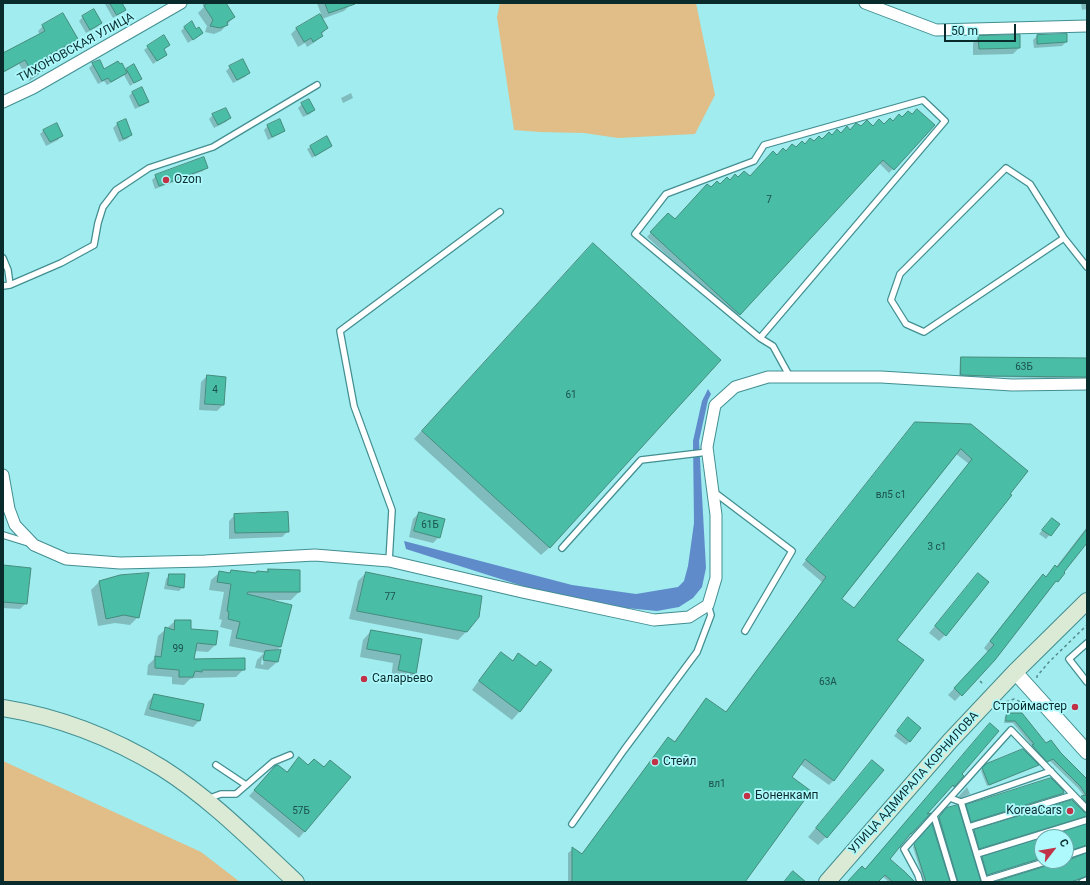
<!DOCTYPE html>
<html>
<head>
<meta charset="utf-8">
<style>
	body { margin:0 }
	#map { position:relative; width:1090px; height:885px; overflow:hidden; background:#a0ecee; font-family:Roboto,sans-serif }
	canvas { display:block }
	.frame { position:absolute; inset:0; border:4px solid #0a2b2c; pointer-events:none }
	.north { position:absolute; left:1034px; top:829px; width:40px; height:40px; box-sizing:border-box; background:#adf9fc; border:1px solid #6ca7a9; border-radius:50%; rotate:59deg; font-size:11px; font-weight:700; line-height:16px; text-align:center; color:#0a2b2c }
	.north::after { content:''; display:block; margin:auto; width:14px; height:18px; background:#c23246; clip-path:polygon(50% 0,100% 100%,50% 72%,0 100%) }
	.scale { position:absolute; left:944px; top:24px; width:72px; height:18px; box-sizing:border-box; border:2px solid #0a2b2c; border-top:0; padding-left:5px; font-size:12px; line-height:14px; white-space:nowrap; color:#0a2b2c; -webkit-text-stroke:3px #adf9fc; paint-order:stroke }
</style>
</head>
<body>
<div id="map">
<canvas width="1090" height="885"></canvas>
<div class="frame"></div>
<div class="north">С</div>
<div class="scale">50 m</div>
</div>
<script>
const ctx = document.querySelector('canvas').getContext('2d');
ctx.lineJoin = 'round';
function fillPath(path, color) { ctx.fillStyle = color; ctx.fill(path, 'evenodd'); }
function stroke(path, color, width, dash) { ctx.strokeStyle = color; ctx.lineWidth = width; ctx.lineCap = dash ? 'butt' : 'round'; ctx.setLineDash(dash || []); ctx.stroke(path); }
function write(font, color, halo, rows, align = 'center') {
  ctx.font = font + ' Roboto,sans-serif'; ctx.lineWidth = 3.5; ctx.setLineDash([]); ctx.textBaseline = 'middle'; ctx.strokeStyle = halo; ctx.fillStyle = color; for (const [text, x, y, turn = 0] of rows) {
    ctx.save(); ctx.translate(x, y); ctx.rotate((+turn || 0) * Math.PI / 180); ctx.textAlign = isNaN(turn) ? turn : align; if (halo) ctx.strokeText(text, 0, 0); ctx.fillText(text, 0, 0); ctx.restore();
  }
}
const green = new Path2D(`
	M500,3H696L715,95L695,134L618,138L584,133L540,132L514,130L497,17Z
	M3,761L201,852L240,882H3Z`);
const water = new Path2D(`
	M708,389L711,394L708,400L699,441L706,568L702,587L693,598L679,607L657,611L626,608L551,595L406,549L404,541L572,585L636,594L678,587L684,581L688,566L694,523L693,441L702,401Z`);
const shadow = new Path2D(`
	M106,3H121L125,10L113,18L105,4Z
	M202,3H225L234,17L221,31L214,34L205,32L207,26L198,13L204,7Z
	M317,3H350V5L344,11L322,19L327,28L315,42L307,47L305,43L298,47L291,34L297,28L321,14Z
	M1081,3H1087V9L1082,10Z
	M63,15L76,39L71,44L46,58L47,60L39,66L42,71L37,76L29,81L19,64L3,73V55L40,35L38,31L43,26Z
	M83,17L101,23L97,27L86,33L79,21Z
	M185,27L196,30L202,33L188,43L181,31Z
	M1037,36L1066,42L1062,46L1034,48L1033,40Z
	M979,37L1019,48L1013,54L973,55V43Z
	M169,45L163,50L166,55L153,64L144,50L148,47Z
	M93,64L104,70L125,71L127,69L140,79L130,86L124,75L107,85L104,81L98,84L89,68Z
	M230,67L249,73L245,77L233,83L226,71Z
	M133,92L148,101L144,105L135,109L129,96Z
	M351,93L353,98L343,103L341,98Z
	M302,104L314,110L310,114L303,117L298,108Z
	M213,115L230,118L226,122L214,128L209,119Z
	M125,121L131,135L127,139L119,142L113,128L117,124Z
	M280,121L284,130L280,134L268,140L264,130L268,126Z
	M893,122L933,125L889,173L879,163L735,318L647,237L668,214L674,220L711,188L738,179L750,178L776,156L805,145L861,127H873Z
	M44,130L61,136L58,140L46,146L40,134Z
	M326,137L331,146L312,158L307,149Z
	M206,167L203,171L155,189L152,180L156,176Z
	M585,252L550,547L541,555L414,439Z
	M961,358L1087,359V379L959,376L960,359Z
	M207,376L225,378L223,405L217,411L199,410L201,382Z
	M911,428L1026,471L896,640L834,780L829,785L800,764L790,777L743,882H568V853L573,849L581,855L664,743L668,738L674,742L702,704L725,713L822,582L802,565ZM956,454L969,464L854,609L840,599Z
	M419,513L439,537L433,543L409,537L413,519Z
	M235,515L288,531L282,537L229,539V521Z
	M1048,523L1059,524L1046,539L1039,534Z
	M1087,527V542L995,659L955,701L948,695L988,652L984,648L1036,582L1043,576L1045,578L1055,566L1056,567Z
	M3,567L26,603L20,609L3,608Z
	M268,570L299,592L291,600H269L291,606L280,647L276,652L279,651L277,662L268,670L255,668L257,660L264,653L229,646L232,630L220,627L222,620L219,619L224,592L209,590L211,580L220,572L229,574L231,571L254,574L257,572L265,573ZM262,658H264L263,665L261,664Z
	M366,573L466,632L458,640L349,619L358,581Z
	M978,574L945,635L939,641L929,633Z
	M170,575L183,587L179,591L164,589L166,579Z
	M120,576L138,617L130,625L115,623L98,626L91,590L99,582Z
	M175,621L215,645L208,652L195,651L193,660L244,669L236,677L195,678L190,679L184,685L172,684V677L147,675L148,665L154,659L158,636Z
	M371,631L421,640L415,673L407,681L391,678L393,663L360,657L363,640Z
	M501,653L512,661L518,655L535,667L540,662L520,711L512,720L472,690L493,661Z
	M154,695L199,721L193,727L144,715L148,702Z
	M1007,714L1046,745L1087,781V807L1080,799L1084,796L1078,788L1050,761L1045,763L1030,748L1032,746L1013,723H1004L1005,716Z
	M905,722L910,741L906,745L894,736Z
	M299,758L308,766L323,768L330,761L350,778L299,838L249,796L269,773H286Z
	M872,762L826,837L818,845L808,837Z
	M987,764L1038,765L987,786L981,771Z
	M961,773L962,776L951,788L950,786L924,816L928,815L889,859L914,882H889L882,876L876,882H848L865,870Z
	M967,787L970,794L959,799L957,798Z
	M1063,793L1061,795L970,823L965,807L967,806Z
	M947,809L980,882H956L937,820Z
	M1085,814H1087V818H1083L978,850L972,833L974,831Z
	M1087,825V847L1083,846L1066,853V837H1050Z
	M932,826L949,882H924L913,847Z
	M1042,839V859L985,876L980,860L982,858Z
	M1087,854V878L1085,877L1078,880L1077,882H997L1049,866L1050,861H1067Z`);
const building = new Path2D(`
	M110,3H122L126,10L117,15Z
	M208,3H226L235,17L227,22L228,25L220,28L210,26L213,20L204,6Z
	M325,3H355V4L329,13Z
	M94,9L102,23L90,30L82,16Z
	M63,13L78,39L47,56L48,60L40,65L43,71L34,76L25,60L3,72V53L45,31L42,25Z
	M320,14L328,28L321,33L323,36L313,42L311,38L304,42L296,28Z
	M192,21L196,29L199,27L203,33L193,40L184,27Z
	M1067,34V42L1037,44V35Z
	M164,35L170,45L164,49L167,55L157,61L147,46Z
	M1020,35V48L979,49L978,36Z
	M243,59L250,73L237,80L229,66Z
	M100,60L104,69L118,61L120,64L122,63L127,73L111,82L108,78L102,81L92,63Z
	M134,64L142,79L134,83L126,69Z
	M142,87L149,102L139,106L132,92Z
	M309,99L315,110L307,114L301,103Z
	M226,108L231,118L218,125L212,114Z
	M917,109L935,125L894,170L883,160L740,315L650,232L668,213L675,219L707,184L711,187L717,181L720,184L727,177L730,180L735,174L738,177L744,171L750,176L773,151L777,155L783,148L786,151L792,144L796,147L802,141L805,144L810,138L814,141L819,136L822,139L829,132L832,135L837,129L841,133L847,126L850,130L856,123L861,126L867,120L873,126L879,119L884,124L890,118L893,121L899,114L902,117L908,111L912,114Z
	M126,119L132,135L123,139L117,123Z
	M280,119L285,131L272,137L267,125Z
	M57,123L63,136L50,142L43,130Z
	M327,136L332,146L315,156L310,146Z
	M204,157L208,168L159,186L155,175Z
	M593,243L721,360L550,548L422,431Z
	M961,357L1087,358V377L986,376L961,375Z
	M207,375L226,377L224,405L205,404Z
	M915,422L971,424L1028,471L1010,494L1012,495L897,640L924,660L834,781L805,759L792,777L811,791L745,882H572V847L582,854L668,737L675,742L706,698L726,712L826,577L806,560ZM961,449L972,459L854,608L842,599Z
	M288,512L289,532L235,533L234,514Z
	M419,512L445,519L440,538L414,531Z
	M1052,518L1060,524L1051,536L1042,530Z
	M1087,529V543L1064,572L1065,573L1058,582L1056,581L995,660L962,696L954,688L994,645L990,641L1043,574L1046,577L1055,565L1057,567Z
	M3,565L31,568L27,604L3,602Z
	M268,569L300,570V592H248L247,594L292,605L281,647L236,638L240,622L228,619L229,612L227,611L231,584L217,582L219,571L230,573L231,570L256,573L257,571L268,572Z
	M366,572L482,596L479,617L467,632L357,611Z
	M149,573L139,618L124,615L106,619L99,581L120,575Z
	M978,573L989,582L946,636L935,626Z
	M169,574H185L184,588L168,585Z
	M175,620H191V629L218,631L216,645L197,643L194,659L245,658V670H202V672L195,671L193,677H179V670L155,668V656L161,657L165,627L174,630Z
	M371,630L422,639L416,674L398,670L401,655L367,649Z
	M281,650L278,662L263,660L265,651Z
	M501,652L513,661L518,653L536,666L540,661L552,670L520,712L479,681Z
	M154,694L204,704L200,721L150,709Z
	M1007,713H1022L1046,743L1051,740L1061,753L1087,779V803L1081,796L1086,795L1080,786L1053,759L1047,762L1032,745L1034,744L1015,721H1006Z
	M908,717L921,728L910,742L897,731Z
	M990,723L999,731L962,774L964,776L954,787L953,785L927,814L931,813L911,834V833L890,859L905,872L915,882H893L885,875L878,882H847L862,866L865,869Z
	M1023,749L1039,765L989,785L982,768L986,764Z
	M299,757L308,765L314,759L324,767L330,760L351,777L305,832L254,790L275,766L278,765L287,772Z
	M872,760L884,770L827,838L816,828Z
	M1051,778L1063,790L1064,793L971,822L966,805Z
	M1072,800L1084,812L1087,813V816L979,849L974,830Z
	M958,805L981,882H958L939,817L946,808Z
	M932,824L950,882H926L914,844Z
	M1087,824V845L1066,852V837H1046Z
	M1042,838V858L987,875L982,857Z
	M1087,853V876L1071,882H994L1049,865L1052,861H1066Z
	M793,871L806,882H784Z`);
const path = new Path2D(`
	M1037,678V676L1049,662L1087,625
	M980,681L984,685
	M1006,702L1014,699L1025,704`);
const service = new Path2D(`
	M1064,238L924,332L906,324L891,300L900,274L1006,168L1030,184L1064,238L1087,267
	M3,258L8,270L10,285
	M3,286L10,285L61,263L94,245L98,223L103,207L116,190L149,168L213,147L317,85
	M760,338L945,121L923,100L764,145L754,161L666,194L635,234L760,338L773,346L790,377
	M714,492L792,551L745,631
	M3,535L29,543
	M562,548L641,460L708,452
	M389,561L392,510L354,406L340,331L500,212
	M1087,643L1069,659L1087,682
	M216,765L246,785
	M950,798L961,802L1051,771
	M207,799L221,794H236L273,762L290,755
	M961,802L985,882
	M934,816L954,882
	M572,824L624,750L697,652L711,615L708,605
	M969,827L1073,795
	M977,854L1087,820
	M1066,856L1087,849
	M986,880L1048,861
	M920,882L918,875L904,849L1011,730L1087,809
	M1082,882L1087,880`);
const minor = new Path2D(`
	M865,3L936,30L1087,26
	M3,102L33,88L181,3
	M3,475L9,509L15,525L34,545L66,559L120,563L205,561L315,555L389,561L522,592L654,620L689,617L708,605L716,578V515L707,447L715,405L735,387L768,377H881L1012,385L1087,384`);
const tertiary = new Path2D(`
	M1015,672L1087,752`);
const secondary = new Path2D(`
	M3,708C59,717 113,738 162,768C211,799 253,842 296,882
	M827,882L950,741L1015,672L1087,601`);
const markers = [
	[166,180,4,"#c23246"],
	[364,679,4,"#c23246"],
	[1075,707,4,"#c23246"],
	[655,762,4,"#c23246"],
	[747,796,4,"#c23246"],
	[1070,811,4,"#c23246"]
];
const numberNames = [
	["7",769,200],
	["63Б",1024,367],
	["4",215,390],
	["61",571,395],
	["вл5 с1",891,495],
	["61Б",430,525],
	["3 с1",937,547],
	["77",390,597],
	["99",178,649],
	["63А",828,682],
	["вл1",717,784],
	["57Б",301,811]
];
const streetNames = [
	["ТИХОНОВСКАЯ УЛИЦА",76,48,-29],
	["УЛИЦА АДМИРАЛА КОРНИЛОВА",914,783,-48]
];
const poiNames = [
	["Ozon",174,180],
	["Саларьево",372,679],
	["Строймастер",1067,707,"right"],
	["Стейл",663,762],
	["Боненкамп",755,796],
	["KoreaCars",1062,811,"right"]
];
fillPath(green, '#e1bd87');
fillPath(water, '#5f8bcb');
fillPath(shadow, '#0003');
fillPath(building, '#4abda7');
stroke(building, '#458c7d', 1);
stroke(service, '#428e91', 8);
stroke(minor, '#428e91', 13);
stroke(tertiary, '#428e91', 16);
stroke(secondary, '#428e91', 18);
stroke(path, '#558b8d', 1.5, [3, 3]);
stroke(service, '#fff', 5.5);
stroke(minor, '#fff', 11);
stroke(tertiary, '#fff', 14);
stroke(secondary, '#daead4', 16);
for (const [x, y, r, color] of markers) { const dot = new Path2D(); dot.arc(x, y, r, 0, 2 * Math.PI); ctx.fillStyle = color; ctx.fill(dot); stroke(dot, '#adf9fc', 1.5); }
write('10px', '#1a504b', null, numberNames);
write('12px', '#0a2b2c', '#adf9fc', streetNames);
write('12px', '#0a2b2c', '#adf9fc', poiNames, 'left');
</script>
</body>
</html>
